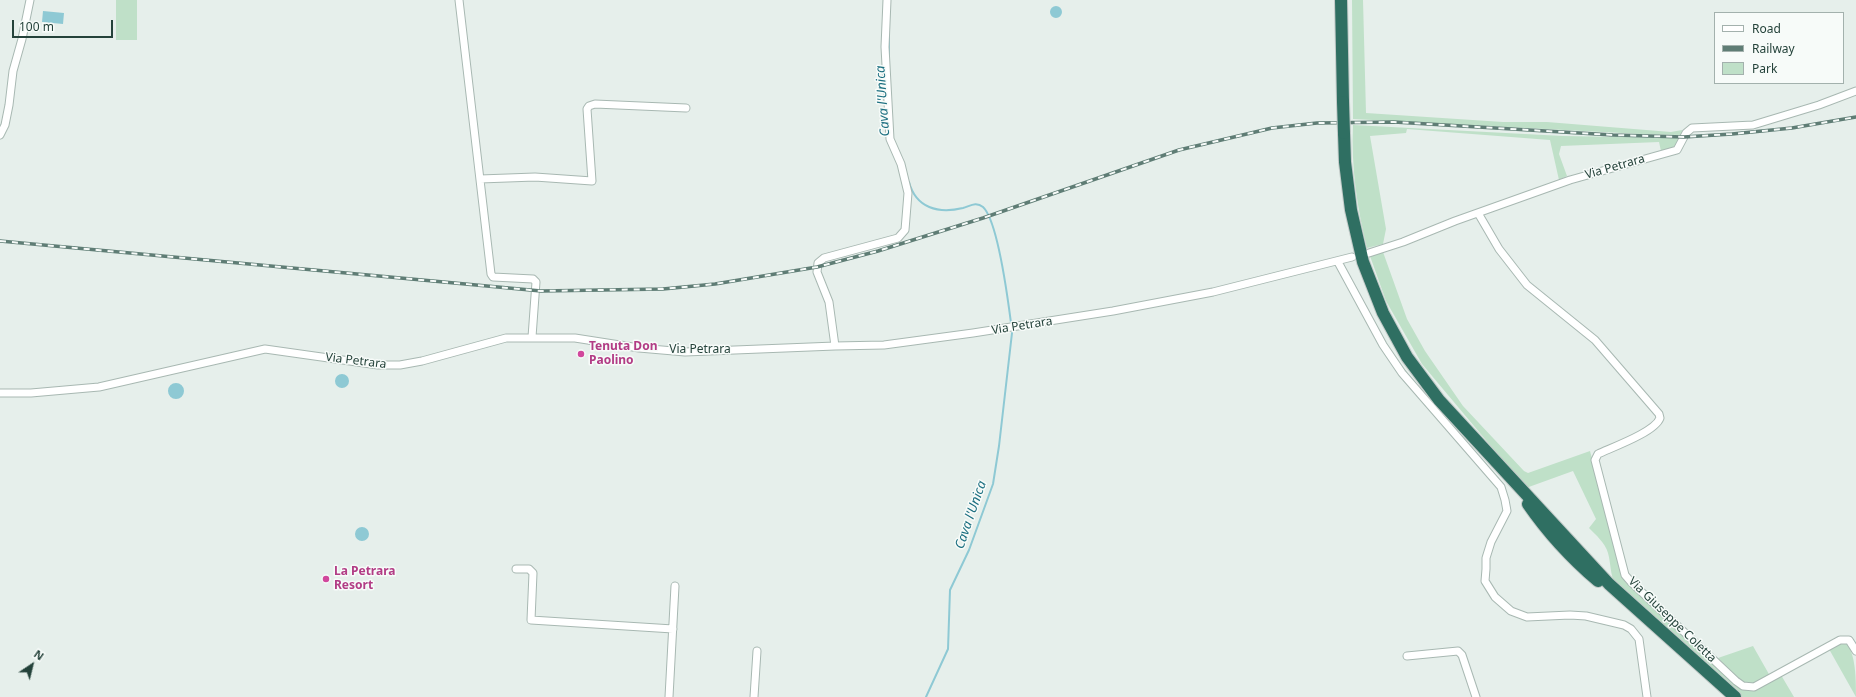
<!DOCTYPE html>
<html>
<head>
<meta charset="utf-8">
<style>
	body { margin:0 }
	#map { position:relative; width:1856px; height:697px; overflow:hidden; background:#e6efeb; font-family:"Noto Sans",sans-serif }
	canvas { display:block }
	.legend { position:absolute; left:1714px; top:12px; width:130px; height:72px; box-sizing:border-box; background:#f7fbf9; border:1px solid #a3b1ad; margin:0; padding:5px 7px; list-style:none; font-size:12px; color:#24423a }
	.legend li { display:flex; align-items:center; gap:8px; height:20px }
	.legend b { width:20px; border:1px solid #a3b1ad }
	.north { position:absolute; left:12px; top:645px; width:40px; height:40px; -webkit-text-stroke:3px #f7fbf9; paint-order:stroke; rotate:35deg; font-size:11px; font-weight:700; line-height:16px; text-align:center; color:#24423a }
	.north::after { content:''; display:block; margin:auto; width:14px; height:18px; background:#24423a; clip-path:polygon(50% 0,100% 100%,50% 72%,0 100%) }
	.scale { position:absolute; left:12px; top:20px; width:101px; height:18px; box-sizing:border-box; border:2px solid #24423a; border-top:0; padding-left:5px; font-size:12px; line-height:14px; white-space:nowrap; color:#24423a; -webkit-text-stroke:3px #f7fbf9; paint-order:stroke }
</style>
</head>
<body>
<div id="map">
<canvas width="1856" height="697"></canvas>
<ul class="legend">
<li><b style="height:5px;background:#fff"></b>Road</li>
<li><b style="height:5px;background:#5f7d75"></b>Railway</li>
<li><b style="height:11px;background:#bfe0c8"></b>Park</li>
</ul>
<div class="north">N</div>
<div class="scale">100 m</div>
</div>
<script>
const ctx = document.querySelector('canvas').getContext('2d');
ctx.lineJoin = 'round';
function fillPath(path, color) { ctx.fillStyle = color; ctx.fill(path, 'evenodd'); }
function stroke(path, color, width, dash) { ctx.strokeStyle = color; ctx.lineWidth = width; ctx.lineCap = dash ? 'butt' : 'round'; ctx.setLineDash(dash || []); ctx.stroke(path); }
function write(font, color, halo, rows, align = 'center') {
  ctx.font = font + ' "Noto Sans",sans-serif'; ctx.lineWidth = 3; ctx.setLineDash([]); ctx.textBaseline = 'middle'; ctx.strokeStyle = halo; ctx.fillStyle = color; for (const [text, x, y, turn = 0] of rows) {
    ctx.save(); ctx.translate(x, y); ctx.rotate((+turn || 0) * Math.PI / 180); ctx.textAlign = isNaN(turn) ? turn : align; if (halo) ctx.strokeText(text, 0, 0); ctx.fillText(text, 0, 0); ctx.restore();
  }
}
const green = new Path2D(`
	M116,0H137V40H116Z
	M1352,0H1363L1366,113L1503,122H1547L1671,132L1682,130V133L1680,135L1641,134L1353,119Z
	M1353,125L1563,136L1682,138L1673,148L1661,151L1659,142L1561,146L1559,154L1567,176L1559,180L1550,140L1407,129L1406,133L1370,136L1386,229L1383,244L1367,248C1357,207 1351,167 1353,125Z
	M1383,252L1407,319L1425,351L1463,406L1524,471L1528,473L1590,451L1623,577L1626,583L1744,689L1781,675L1794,697H1740L1615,584C1610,574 1611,564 1608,553C1605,543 1596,535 1589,528L1596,519L1573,471L1526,488L1422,364L1386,301L1370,256Z
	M1846,642C1856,655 1856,679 1856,697L1829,649Z
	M1753,646L1770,676L1753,685L1743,683L1718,658Z`);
const water = new Path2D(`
	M1050 12a6 6 0 1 1 12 0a6 6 0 1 1-12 0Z
	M43,11L64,13L63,24L42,22Z
	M335 381a7 7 0 1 1 14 0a7 7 0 1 1-14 0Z
	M168 391a8 8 0 1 1 16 0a8 8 0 1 1-16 0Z
	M355 534a7 7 0 1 1 14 0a7 7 0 1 1-14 0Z`);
const stream = new Path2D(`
	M889,27V63
	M909,182C916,208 938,214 963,208C970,206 976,201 983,207C998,221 1008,300 1011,323
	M926,697L948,649L950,590L969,550L993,484L999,446L1012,333`);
const minor = new Path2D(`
	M459,0L491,274L493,277L533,279L536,282L532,337
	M0,135L5,125L9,105L13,71L22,39L30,0
	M480,179L535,177L592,181L587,109L589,106L595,104L686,108
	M1478,213L1499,249L1527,285L1595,340L1659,414L1660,418C1655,432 1613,447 1598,454L1595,460L1625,575L1631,582L1736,681L1743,686L1754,687L1840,640H1849L1856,651
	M1369,253L1403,242L1455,221L1570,180L1677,150L1686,133L1692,128L1753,125L1819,105L1856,91
	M1338,262L1383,345L1402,373L1501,487L1505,500L1507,511L1491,542L1486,558V569L1485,581L1495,597L1511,611L1527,617L1570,615L1586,616L1624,625L1631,629L1639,639L1647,697
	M835,346L829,302L817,272L818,263L824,258L898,238L905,230L908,193L901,164L890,139L885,47L887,0
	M0,393H31L99,387L265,349L378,365H400L422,361L506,338H575L639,348L685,352L835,346L884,345L973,333L1113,311L1213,292L1352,257
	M516,569H529L533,573L531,620L673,629
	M1407,656L1458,651L1462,655L1476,697
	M669,697L675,586
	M754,697L757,651`);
const motorway = new Path2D(`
	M1341,0L1343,102
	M1344,133L1345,162L1351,210L1363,262L1383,313L1407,357L1439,400L1609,584L1735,697
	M1528,504C1548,533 1571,558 1598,581`);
const rail = new Path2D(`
	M0,241L541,291L663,289L715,284L817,267L878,251L983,218L1179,150L1272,128L1317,123L1394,122L1613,135L1684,137L1732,134L1792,128L1856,117`);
const motorwayBridge = new Path2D(`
	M1343,102L1344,133`);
const markers = [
	[581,354,4,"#d1479c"],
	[326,579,4,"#d1479c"]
];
const streetNames = [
	["Via Petrara",1615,167,-16],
	["Via Petrara",1022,326,-9],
	["Via Petrara",700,350],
	["Via Petrara",356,361,7],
	["Via Giuseppe Coletta",1672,620,44]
];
const hotelNames = [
	["Tenuta Don",589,347],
	["Paolino",589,361],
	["La Petrara",334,572],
	["Resort",334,586]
];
const waterNames = [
	["Cava l'Unica",883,101,-94],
	["Cava l'Unica",971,515,-71]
];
fillPath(green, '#bfe0c8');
fillPath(water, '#8ec9d4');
stroke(stream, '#8ec9d4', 2);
stroke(minor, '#a8b8b2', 9);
stroke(motorway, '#c2cac8', 14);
stroke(minor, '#fff', 7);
stroke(motorway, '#2f6f62', 12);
stroke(rail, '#5f7d75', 3.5);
stroke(rail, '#f7fbf9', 2, [6]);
stroke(motorwayBridge, '#c2cac8', 14, []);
stroke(motorwayBridge, '#2f6f62', 12);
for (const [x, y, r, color] of markers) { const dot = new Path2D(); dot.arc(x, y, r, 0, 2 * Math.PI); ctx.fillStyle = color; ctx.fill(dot); stroke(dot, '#f7fbf9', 1.5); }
write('12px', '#24423a', '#f7fbf9', streetNames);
write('bold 12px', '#b23c85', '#f7fbf9', hotelNames, 'left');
write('italic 13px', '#1c6f80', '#f7fbf9', waterNames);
</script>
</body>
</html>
